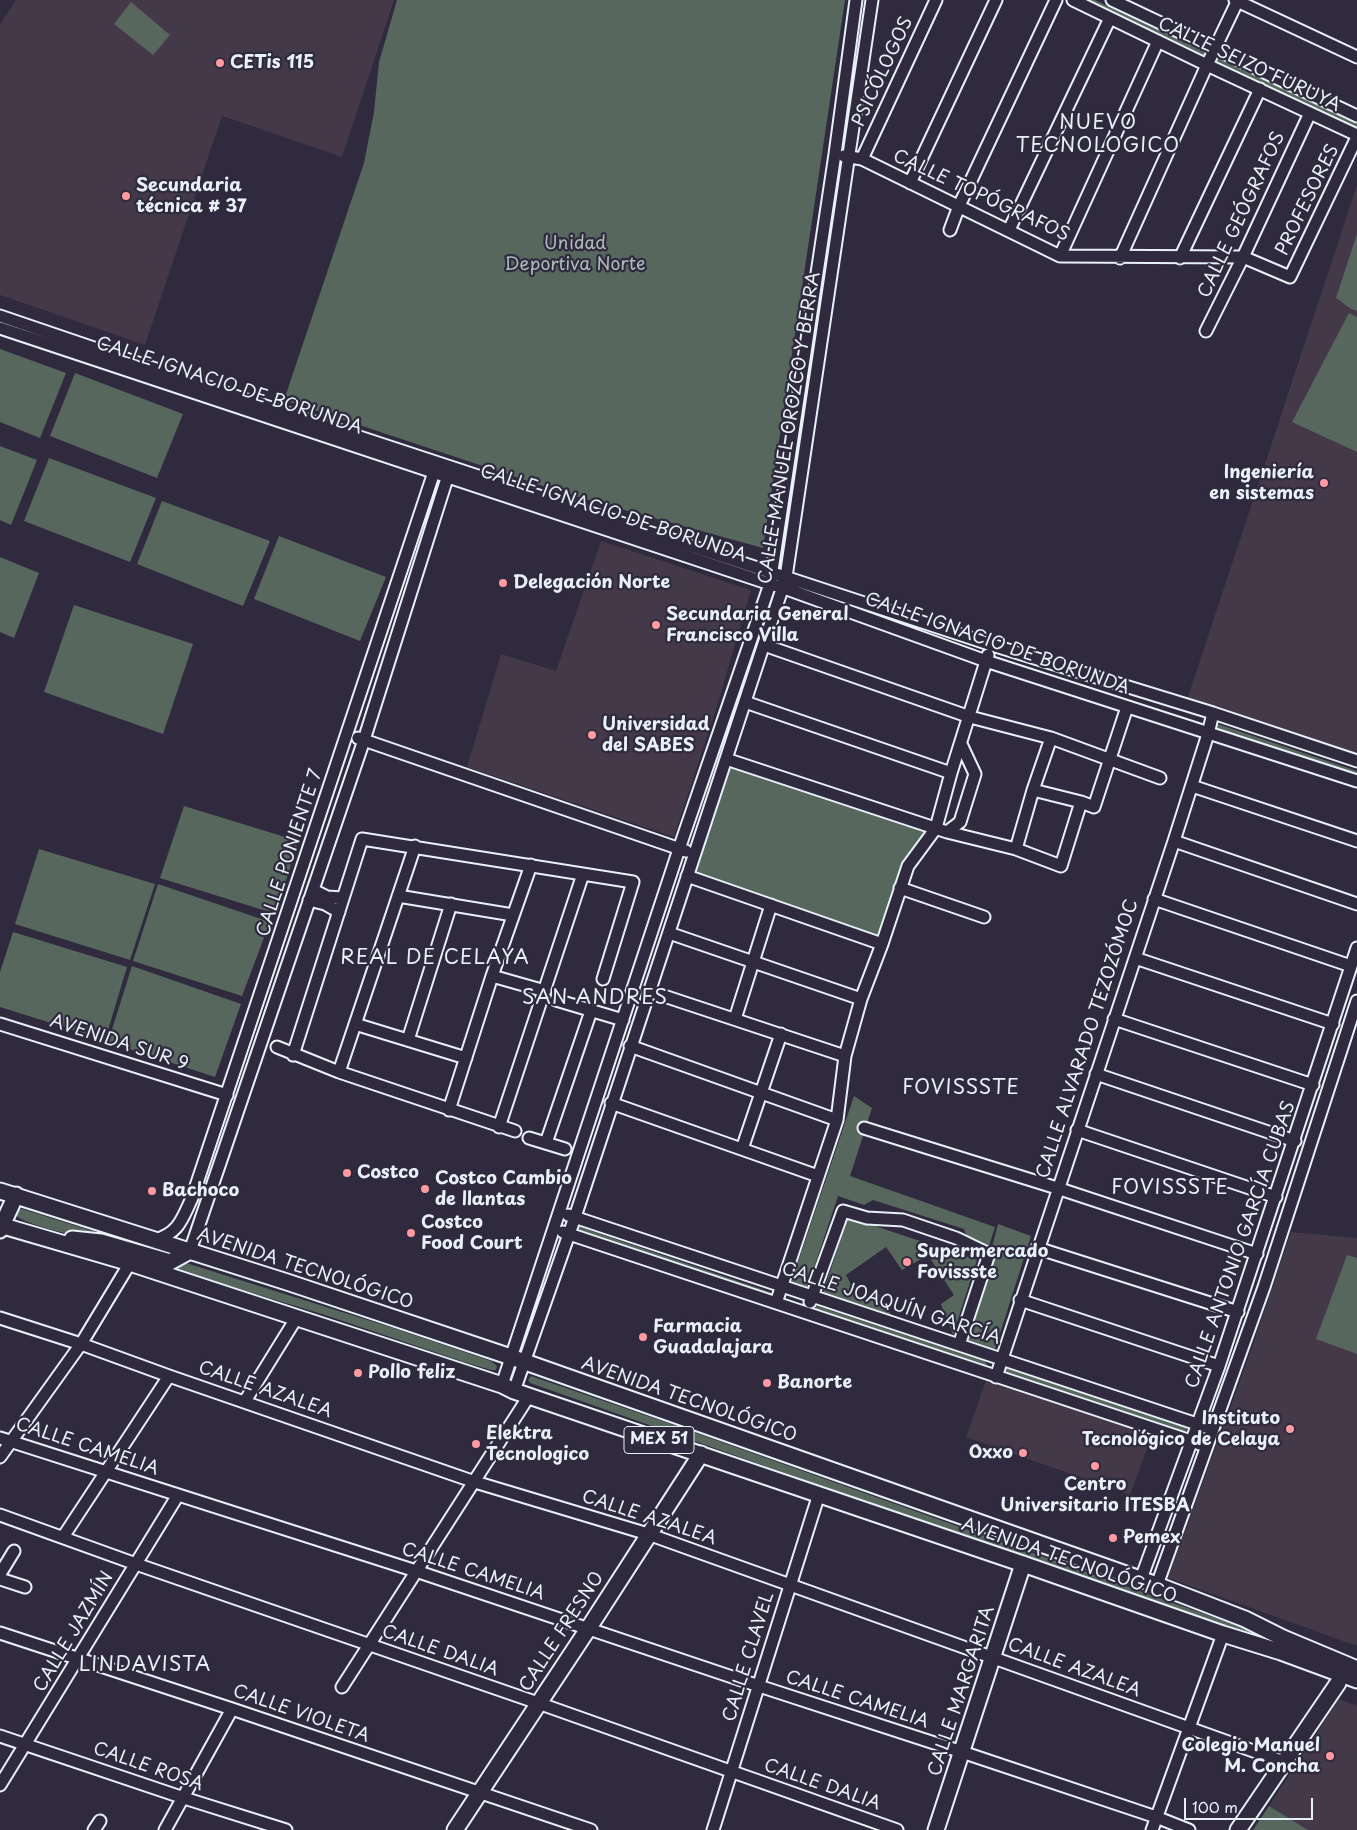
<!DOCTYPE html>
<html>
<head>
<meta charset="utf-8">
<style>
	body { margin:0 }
	#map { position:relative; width:1357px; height:1830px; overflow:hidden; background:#2f2a3d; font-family:"Playpen Sans",sans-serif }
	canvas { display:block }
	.scale { position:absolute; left:1184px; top:1798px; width:129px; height:22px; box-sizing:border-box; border:2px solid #e8f1f8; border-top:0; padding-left:6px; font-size:15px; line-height:18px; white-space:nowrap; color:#e8f1f8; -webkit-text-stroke:4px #2f2a3d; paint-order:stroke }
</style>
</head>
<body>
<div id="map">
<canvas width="1357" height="1830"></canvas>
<div class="scale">100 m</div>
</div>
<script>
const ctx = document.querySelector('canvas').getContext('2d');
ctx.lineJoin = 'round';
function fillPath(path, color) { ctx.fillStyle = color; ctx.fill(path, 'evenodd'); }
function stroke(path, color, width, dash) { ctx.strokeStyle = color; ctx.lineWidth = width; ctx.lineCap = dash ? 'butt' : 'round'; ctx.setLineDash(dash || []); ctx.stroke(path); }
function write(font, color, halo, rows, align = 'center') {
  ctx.font = font + ' "Playpen Sans",sans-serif'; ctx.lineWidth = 4.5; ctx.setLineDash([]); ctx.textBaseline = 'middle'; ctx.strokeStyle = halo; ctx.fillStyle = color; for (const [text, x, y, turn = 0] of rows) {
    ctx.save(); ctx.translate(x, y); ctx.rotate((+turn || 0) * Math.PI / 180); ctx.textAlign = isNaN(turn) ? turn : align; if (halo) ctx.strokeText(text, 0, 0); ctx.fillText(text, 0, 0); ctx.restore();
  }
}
const built = new Path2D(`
	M16,0H394L342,157L222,116L145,345L0,295V24Z
	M1357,185V757L1187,700Z
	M601,541L751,590L718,703L674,837L467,767L501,654L556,671Z
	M1291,1232L1357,1238V1646L1168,1578L1249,1356Z
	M987,1378L1152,1435L1130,1495L966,1437Z
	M1339,1699L1357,1706V1830H1308L1269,1806Z`);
const green = new Path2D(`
	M397,0H845L763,548L570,495L284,400L364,163L374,112L379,62Z
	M1083,0H1095L1206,53L1208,56L1204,58Z
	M131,2L170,35L153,55L114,24Z
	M1218,58L1357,124V129L1216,62V60Z
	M1357,234V311L1351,309L1336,298Z
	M1349,313L1357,317V452L1292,422Z
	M0,349L66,373L40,438L0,422Z
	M75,373L183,414L157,478L50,436Z
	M0,446L37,460L11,525L0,520Z
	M49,458L156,498L130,562L24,521Z
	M162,501L270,541L243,606L137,564Z
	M279,536L386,577L360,641L254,599Z
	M0,557L39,573L14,638L0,632Z
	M74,605L193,644L163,734L44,692Z
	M1215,723L1357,771V778L1216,730L1211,727Z
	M730,766L928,833L902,864L879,936L695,874Z
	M184,806L298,841L276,914L160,878Z
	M39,849L155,884L130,960L15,924Z
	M158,884L270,922L242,996L133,961Z
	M13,932L127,967L105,1040L0,1007V972Z
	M132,966L241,1004L215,1077L108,1042Z
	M854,1096L872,1108L850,1176L995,1227L989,1246L967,1238L964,1229L873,1200L864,1205L838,1196L807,1289L791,1283Z
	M22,1209L163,1253C141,1249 26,1229 16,1215L17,1210Z
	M848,1217L977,1260L953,1335L941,1304L954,1295L928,1255L902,1270L886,1247L846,1275L859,1300L876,1289L891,1315L823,1293Z
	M998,1224L1031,1236L995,1349L968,1341L997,1249L992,1247Z
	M577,1226L770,1292L773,1294L770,1296L575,1231Z
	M1347,1255L1357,1258V1354L1316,1339Z
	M186,1263L393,1328L491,1361L497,1366L496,1370H491L464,1362L325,1315L164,1266H178Z
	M817,1306L984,1361L987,1364L986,1366H982L816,1310L814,1309Z
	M1006,1368L1184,1424L1187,1430L1180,1434L1004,1374Z
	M531,1376L665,1422L1283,1642L1281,1648L530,1383L528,1380Z
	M1269,1806L1308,1830H1253Z`);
const minor = new Path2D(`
	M1073,0L1207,65L1357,135
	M1112,0L1357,116
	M1235,0L1357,57
	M844,156L862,159L1060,256L1243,257L1290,277L1357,137
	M862,159L936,0
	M910,183L996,0
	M950,230L959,206L1056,0
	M1009,230L1110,18
	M1060,256L1158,41
	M1120,258L1207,65L1238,0
	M1180,258L1260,89
	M0,316L238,397L773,573L992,645L1213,713L1357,761
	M0,328L770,584L784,588L986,661L1357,781
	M1206,331L1243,257L1310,113
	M764,645L970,717L1051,738L1160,778
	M745,702L951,773
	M358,738L686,851
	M726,759L947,832L1016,849L1061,866L1081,802
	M1192,786L1357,841
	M1033,790L1081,802L1094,807L1127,707
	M947,832L960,822L975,774L961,744
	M1174,841L1357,904
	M1016,849L1033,790L1051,738
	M687,876L882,944
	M900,888L984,917
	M313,890L327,897L343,898
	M398,896L513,915
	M1154,899L1351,966
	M309,900L325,904L339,912
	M669,933L861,999
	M1135,958L1333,1024
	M492,976L545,991
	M649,991L845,1056
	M556,1000L623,1020
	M735,1019L771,905
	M1114,1019L1313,1085
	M0,1024L227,1095
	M355,1024L466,1058
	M408,1040L451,904
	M630,1046L837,1120
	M277,1047L339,1072L515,1131
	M293,1055L362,839L633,882L603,979
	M339,1072L415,846
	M1096,1074L1295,1141
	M611,1103L818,1176
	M449,1110L492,976L531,865
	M499,1127L583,874
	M864,1128L1057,1188L1257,1254
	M1077,1130L1276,1197
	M529,1138L565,1149
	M546,1143L591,1011
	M742,1149L781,1034
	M568,1215L1212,1429
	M563,1232L1206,1446
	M155,1240C179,1233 182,1219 192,1198L436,466
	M1037,1248L1238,1312
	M190,1251L364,740L449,472
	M1020,1300L1219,1366
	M810,1302L843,1211L867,1218L903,1220L956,1238L989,1254L959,1345
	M776,1303L837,1120L845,1056L861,999L882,944L908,866L936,828L951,773L988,655
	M0,1318L81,1344L169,1376L475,1482L648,1534L1284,1762
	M996,1377L1174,841L1208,734L1213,713
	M502,1385L679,849L770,584L835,154L856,0
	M514,1391L575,1217L786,577L872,0
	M245,1401L297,1317
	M0,1438L416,1571L759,1686L962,1752L1156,1817L1189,1830
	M0,1457L81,1344L130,1263
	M0,1515L136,1564L538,1703L897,1830
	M63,1537L169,1376
	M0,1574L14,1551
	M0,1579L25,1587
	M1141,1579L1219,1366L1357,948
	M1157,1585L1264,1287L1357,1001
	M0,1633L232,1709L591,1830
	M342,1687L529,1396
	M0,1736L184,1798L286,1830
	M0,1785L178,1495
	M94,1830L100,1821
	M165,1830L232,1709
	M713,1830L819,1494
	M1152,1830L1223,1634`);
const major = new Path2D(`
	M0,1191L287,1282L511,1357L1157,1585L1245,1619L1283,1638L1357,1669
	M0,1225L130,1263L502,1385L514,1391L1023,1564L1223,1634L1281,1652L1357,1680
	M0,1230L16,1195
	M72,1239L101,1242L170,1262L190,1251
	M455,1830L588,1629L701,1454
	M936,1830L1023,1564
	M1238,1830L1338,1683`);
const markers = [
	[220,63,5,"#ff9aa2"],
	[126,196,5,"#ff9aa2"],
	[1324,483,5,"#ff9aa2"],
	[503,583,5,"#ff9aa2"],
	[656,625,5,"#ff9aa2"],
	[592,735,5,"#ff9aa2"],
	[347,1173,5,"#ff9aa2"],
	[425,1189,5,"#ff9aa2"],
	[152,1191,5,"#ff9aa2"],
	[411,1233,5,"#ff9aa2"],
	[907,1262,5,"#ff9aa2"],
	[643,1337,5,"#ff9aa2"],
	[358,1373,5,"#ff9aa2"],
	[767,1383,5,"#ff9aa2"],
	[1290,1429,5,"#ff9aa2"],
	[476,1444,5,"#ff9aa2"],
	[1023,1453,5,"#ff9aa2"],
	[1095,1466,5,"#ff9aa2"],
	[1113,1538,5,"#ff9aa2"],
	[1330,1756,5,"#ff9aa2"]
];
const shields = [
	[659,1440,70]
];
const shieldNames = [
	["MEX 51",659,1440]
];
const poiNames = [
	["CETis 115",230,63],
	["Secundaria",136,186],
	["técnica # 37",136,207],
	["Ingeniería",1314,473,"right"],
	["en sistemas",1314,494,"right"],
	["Delegación Norte",513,583],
	["Secundaria General",666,615],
	["Francisco Villa",666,636],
	["Universidad",602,725],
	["del SABES",602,746],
	["Costco",357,1173],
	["Costco Cambio",435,1179],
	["de llantas",435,1200],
	["Bachoco",162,1191],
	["Costco",421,1223],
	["Food Court",421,1244],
	["Supermercado",917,1252],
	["Fovissste",917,1273],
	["Farmacia",653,1327],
	["Guadalajara",653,1348],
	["Pollo feliz",368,1373],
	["Banorte",777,1383],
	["Instituto",1280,1419,"right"],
	["Tecnológico de Celaya",1280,1440,"right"],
	["Elektra",486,1434],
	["Tecnologico",486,1455],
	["Oxxo",1013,1453,"right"],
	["Centro",1095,1485,"center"],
	["Universitario ITESBA",1095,1506,"center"],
	["Pemex",1123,1538],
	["Colegio Manuel",1320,1746,"right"],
	["M. Concha",1320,1767,"right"]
];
const streetNames = [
	["CALLE SEIZO FURUYA",1249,65,25],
	["PSICÓLOGOS",883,72,-65],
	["CALLE TOPÓGRAFOS",981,196,25],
	["PROFESORES",1308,200,-64],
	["CALLE GEÓGRAFOS",1242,215,-65],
	["CALLE IGNACIO DE BORUNDA",229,386,18],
	["CALLE MANUEL OROZCO Y BERRA",790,428,-81],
	["CALLE IGNACIO DE BORUNDA",613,514,18],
	["CALLE IGNACIO DE BORUNDA",997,644,19],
	["CALLE PONIENTE 7",290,853,-72],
	["CALLE ALVARADO TEZOZÓMOC",1088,1039,-72],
	["AVENIDA SUR 9",119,1043,18],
	["CALLE ANTONIO GARCÍA CUBAS",1241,1245,-71],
	["AVENIDA TECNOLÓGICO",305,1269,18],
	["CALLE JOAQUÍN GARCÍA",891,1304,18],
	["CALLE AZALEA",265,1390,19],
	["AVENIDA TECNOLÓGICO",689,1400,19],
	["CALLE CAMELIA",87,1447,18],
	["CALLE AZALEA",649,1518,18],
	["AVENIDA TECNOLÓGICO",1069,1561,19],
	["CALLE CAMELIA",473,1572,18],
	["CALLE JAZMÍN",74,1632,-59],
	["CALLE FRESNO",562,1632,-57],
	["CALLE DALIA",440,1651,19],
	["CALLE CLAVEL",749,1657,-73],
	["CALLE AZALEA",1074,1668,20],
	["CALLE MARGARITA",962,1691,-72],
	["CALLE CAMELIA",857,1700,18],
	["CALLE VIOLETA",301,1714,19],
	["CALLE ROSA",148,1767,19],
	["CALLE DALIA",822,1785,19]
];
const parkNames = [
	["Unidad",575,244],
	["Deportiva Norte",575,265]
];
const quarterNames = [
	["NUEVO",1098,123],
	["TECNOLOGICO",1098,146],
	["REAL DE CELAYA",435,958],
	["SAN ANDRES",595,998],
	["FOVISSSTE",961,1088],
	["FOVISSSTE",1170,1188],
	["LINDAVISTA",145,1665]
];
fillPath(built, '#433949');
fillPath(green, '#58675e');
stroke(minor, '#e8f1f8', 15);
stroke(major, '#e8f1f8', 19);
stroke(minor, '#2f2a3d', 11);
stroke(major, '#2f2a3d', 15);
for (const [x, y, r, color] of markers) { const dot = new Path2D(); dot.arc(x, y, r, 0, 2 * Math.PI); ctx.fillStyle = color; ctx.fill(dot); stroke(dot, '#2f2a3d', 2); }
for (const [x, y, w] of shields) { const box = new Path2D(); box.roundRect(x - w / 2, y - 13.5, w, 27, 4); ctx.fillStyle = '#2f2a3d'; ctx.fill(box); stroke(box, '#e8f1f8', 1); }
write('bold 16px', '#e8f1f8', null, shieldNames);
write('bold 18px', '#e8f1f8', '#2f2a3d', poiNames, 'left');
write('18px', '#e8f1f8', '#2f2a3d', streetNames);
write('18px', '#aebaba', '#2f2a3d', parkNames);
ctx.letterSpacing = '1px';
write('20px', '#e8f1f8', '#2f2a3d', quarterNames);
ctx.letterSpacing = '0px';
</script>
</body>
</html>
